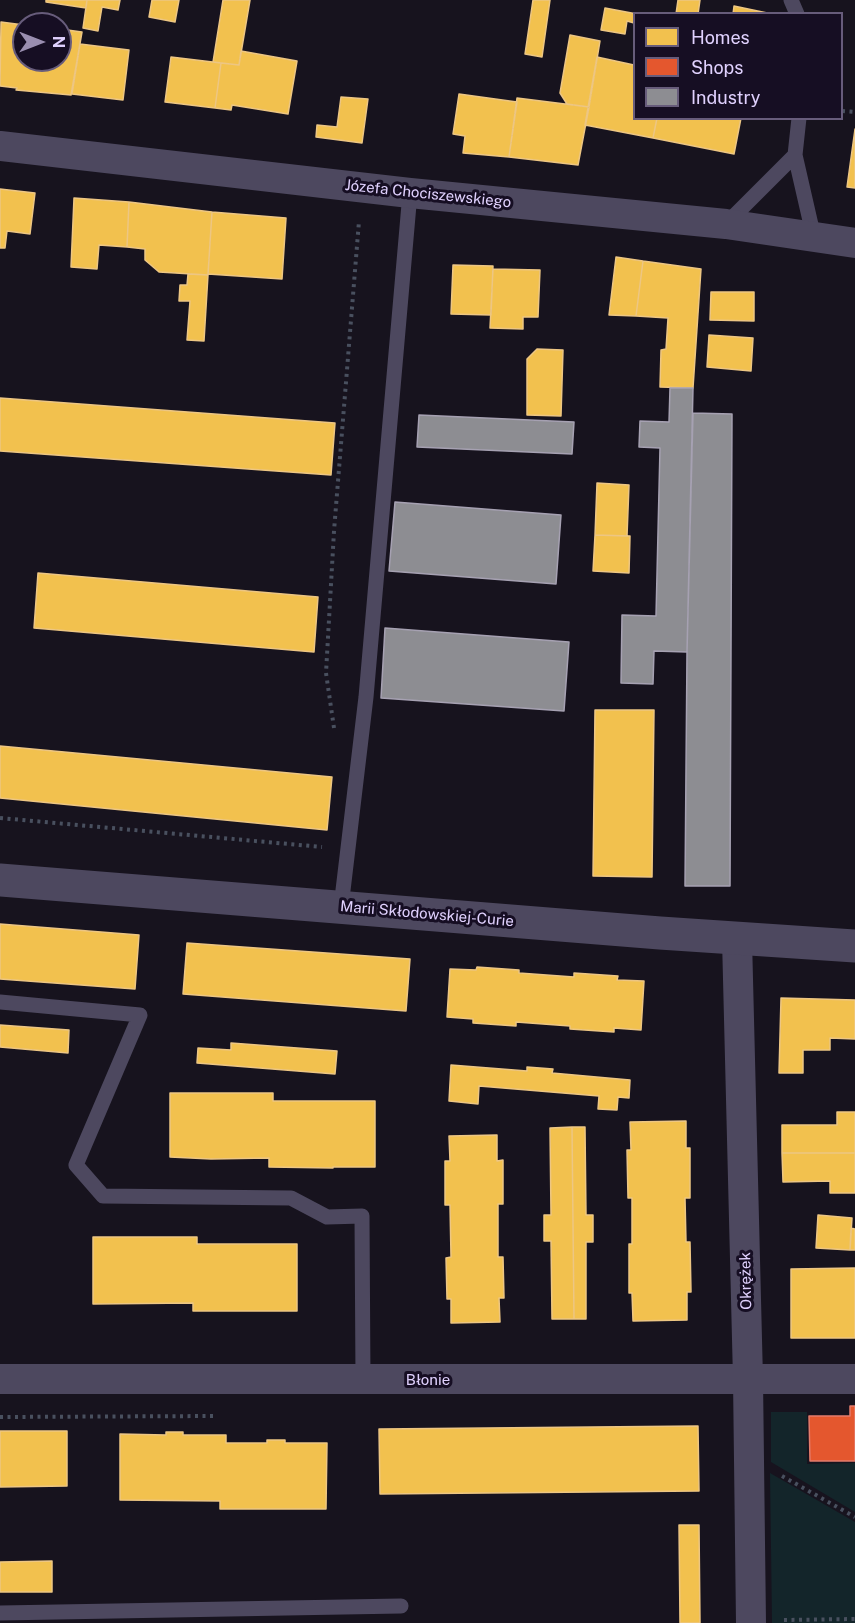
<!DOCTYPE html>
<html>
<head>
<meta charset="utf-8">
<style>
	body { margin:0 }
	#map { position:relative; width:855px; height:1623px; overflow:hidden; background:#17131e; font-family:"Public Sans",sans-serif }
	canvas { display:block }
	.legend { position:absolute; left:633px; top:12px; width:210px; height:108px; box-sizing:border-box; background:#160e23; border:2px solid #675c7b; margin:0; padding:8px 10px; list-style:none; font-size:18px; color:#e0d1fe }
	.legend li { display:flex; align-items:center; gap:12px; height:30px }
	.legend b { width:30px; border:2px solid #675c7b }
	.north { position:absolute; left:12px; top:12px; width:60px; height:60px; box-sizing:border-box; background:#160e23; border:2px solid #675c7b; border-radius:50%; rotate:90deg; font-size:16px; font-weight:700; line-height:24px; text-align:center; color:#e0d1fe }
	.north::after { content:''; display:block; margin:auto; width:21px; height:27px; background:#9a8eb0; clip-path:polygon(50% 0,100% 100%,50% 72%,0 100%) }
</style>
</head>
<body>
<div id="map">
<canvas width="855" height="1623"></canvas>
<ul class="legend">
<li><b style="height:16px;background:#f2c14e"></b>Homes</li>
<li><b style="height:16px;background:#e4572e"></b>Shops</li>
<li><b style="height:16px;background:#8d8d92"></b>Industry</li>
</ul>
<div class="north">N</div>
</div>
<script>
const ctx = document.querySelector('canvas').getContext('2d');
ctx.lineJoin = 'round';
function fillPath(path, color) { ctx.fillStyle = color; ctx.fill(path, 'evenodd'); }
function stroke(path, color, width, dash) { ctx.strokeStyle = color; ctx.lineWidth = width; ctx.lineCap = dash ? 'butt' : 'round'; ctx.setLineDash(dash || []); ctx.stroke(path); }
function write(font, color, halo, rows, align = 'center') {
  ctx.font = font + ' "Public Sans",sans-serif'; ctx.lineWidth = 6; ctx.setLineDash([]); ctx.textBaseline = 'middle'; ctx.strokeStyle = halo; ctx.fillStyle = color; for (const [text, x, y, turn = 0] of rows) {
    ctx.save(); ctx.translate(x, y); ctx.rotate((+turn || 0) * Math.PI / 180); ctx.textAlign = isNaN(turn) ? turn : align; if (halo) ctx.strokeText(text, 0, 0); ctx.fillText(text, 0, 0); ctx.restore();
  }
}
const green = new Path2D(`
	M771,1412H807V1464L855,1463V1512L771,1462Z
	M770,1473L855,1522V1623H772Z`);
const homes = new Path2D(`
	M46,0H87L86,8L46,2Z
	M87,0H120L118,10L102,7L98,31L83,28Z
	M152,0H179L175,22L149,17Z
	M223,0H250L239,65L213,62Z
	M533,0H550L542,57L525,54Z
	M678,0H700L698,14H676Z
	M734,6L772,14H733Z
	M605,8L637,14H634V23L627,21L625,34L601,30Z
	M1,22L24,25V60H60V29L82,32L71,95L16,90L17,88L0,86Z
	M570,35L600,41L589,107L567,104L560,93Z
	M80,44L129,50L123,100L72,94Z
	M241,51L297,61L288,114L232,105L231,110L215,108L221,63L239,65Z
	M171,57L221,63L215,108L165,102Z
	M597,57L634,65V118H657L653,138L585,125Z
	M459,94L517,102L509,157L463,153L465,136L453,134Z
	M341,97L368,99L362,143L316,137L317,125L337,127Z
	M517,98L589,107L578,165L509,157Z
	M657,118H741L734,154L653,138Z
	M855,129V188L847,187Z
	M0,189L35,193L30,234L7,231L5,248H0Z
	M74,198L129,202L127,247L99,245L97,269L71,267Z
	M129,202L212,212L208,275L159,272L145,260V249L127,247Z
	M212,212L286,218L282,279L208,274Z
	M616,257L643,261L636,316L609,315Z
	M643,261L701,269L693,388L660,387L661,350L666,349L668,318L636,316Z
	M453,265L493,266L491,315L451,314Z
	M493,269L540,270L538,317H523V329L490,328Z
	M188,274L208,275L204,341L187,340L190,301H179L180,285H187Z
	M711,292H754V321L710,320Z
	M709,335L753,338L751,371L707,367Z
	M537,349L563,350L561,416L527,415V359Z
	M0,398L335,423L331,475L0,451Z
	M597,483L629,485L627,536L595,535Z
	M595,535L630,536L629,573L593,571Z
	M38,573L318,597L314,652L34,628Z
	M595,710H654L652,877L593,876Z
	M0,746L332,777L327,830L0,798Z
	M0,924L139,935L135,989L0,979Z
	M187,943L410,959L406,1011L183,994Z
	M477,967L519,970V973L574,977V973L618,976L617,980L644,981L641,1030L614,1028V1032L570,1029V1026L516,1022V1026L473,1023V1019L447,1017L450,969L476,970Z
	M781,998L855,1000V1039L830,1038V1050H803V1073H779Z
	M0,1025L69,1030L68,1053L0,1047Z
	M231,1043L337,1051L335,1074L197,1063L198,1048L231,1050Z
	M451,1065L527,1071V1067L553,1069L552,1073L630,1080L629,1098L618,1097L617,1110L598,1109L599,1096L479,1086L478,1104L449,1101Z
	M170,1093H273V1101H375V1167H333V1168L269,1167V1158L211,1159L170,1157Z
	M837,1112H855V1153H782V1125H837Z
	M686,1121V1148H690V1198H685L686,1242H690L691,1292H687V1320L633,1321L632,1293H629V1244H632V1198H628L627,1150H631L630,1122Z
	M572,1127H585L586,1215H593V1242H586V1319H574Z
	M572,1127L574,1319H552L551,1241H544V1215H551L550,1128Z
	M497,1135V1161L503,1160V1204H498V1257H503L504,1298H499L500,1322L451,1323V1299H447L446,1258L451,1257L450,1205H445V1161H450L449,1136Z
	M782,1153H855V1193H830V1181L783,1182Z
	M818,1215L852,1218L850,1250L816,1248Z
	M851,1228L855,1229V1250H850Z
	M93,1237H197V1244H297V1311H193V1303L93,1304Z
	M855,1268V1338H791V1269Z
	M698,1426L699,1491L380,1494L379,1429Z
	M0,1431H67V1486L0,1487Z
	M166,1432H183V1435H226V1443H267V1440H285V1443H327L326,1509H220V1501L120,1500V1434L166,1435Z
	M679,1525H699L700,1623H680Z
	M52,1561V1592H0V1562Z`);
const shops = new Path2D(`
	M850,1406H855V1461H810L809,1416H850Z`);
const industry = new Path2D(`
	M670,388H693L687,652L654,651L653,684L621,683L622,615L656,616L660,448L639,447L640,421L669,422Z
	M693,413L732,414L730,886H685L687,652Z
	M419,415L574,422L572,454L417,447Z
	M395,502L561,515L556,584L389,571Z
	M385,628L569,642L564,711L381,698Z`);
const path = new Path2D(`
	M842,111L855,112
	M334,728L326,673L334,531L359,221
	M0,818L322,847
	M0,1417L215,1416
	M782,1476L855,1517
	M784,1620L855,1619`);
const service = new Path2D(`
	M791,0L797,14
	M795,155L814,238
	M726,224L795,155L799,118
	M341,907L366,697L410,193
	M0,1002L140,1015L76,1165L103,1196L291,1198L327,1217L362,1216L363,1380
	M0,1613L401,1606`);
const minor = new Path2D(`
	M0,146L410,193L726,224L855,243
	M737,939L748,1379L751,1623
	M0,1379H855`);
const tertiary = new Path2D(`
	M0,880L660,933L855,946`);
const streetNames = [
	["Józefa Chociszewskiego",428,194,6],
	["Marii Skłodowskiej-Curie",427,914,5],
	["Okrężek",746,1281,-91],
	["Błonie",428,1380]
];
fillPath(green, '#13252a');
fillPath(homes, '#f2c14e');
stroke(homes, '#edc683', 1.5);
fillPath(shops, '#e4572e');
stroke(shops, '#e37c6c', 1.5);
fillPath(industry, '#8d8d92');
stroke(industry, '#a6a1b2', 1.5);
stroke(path, '#49505f', 4, [3, 4.5]);
stroke(service, '#4d485f', 15);
stroke(minor, '#4d485f', 30);
stroke(tertiary, '#4d485f', 33);
write('15px', '#e0d1fe', '#160e23', streetNames);
</script>
</body>
</html>
